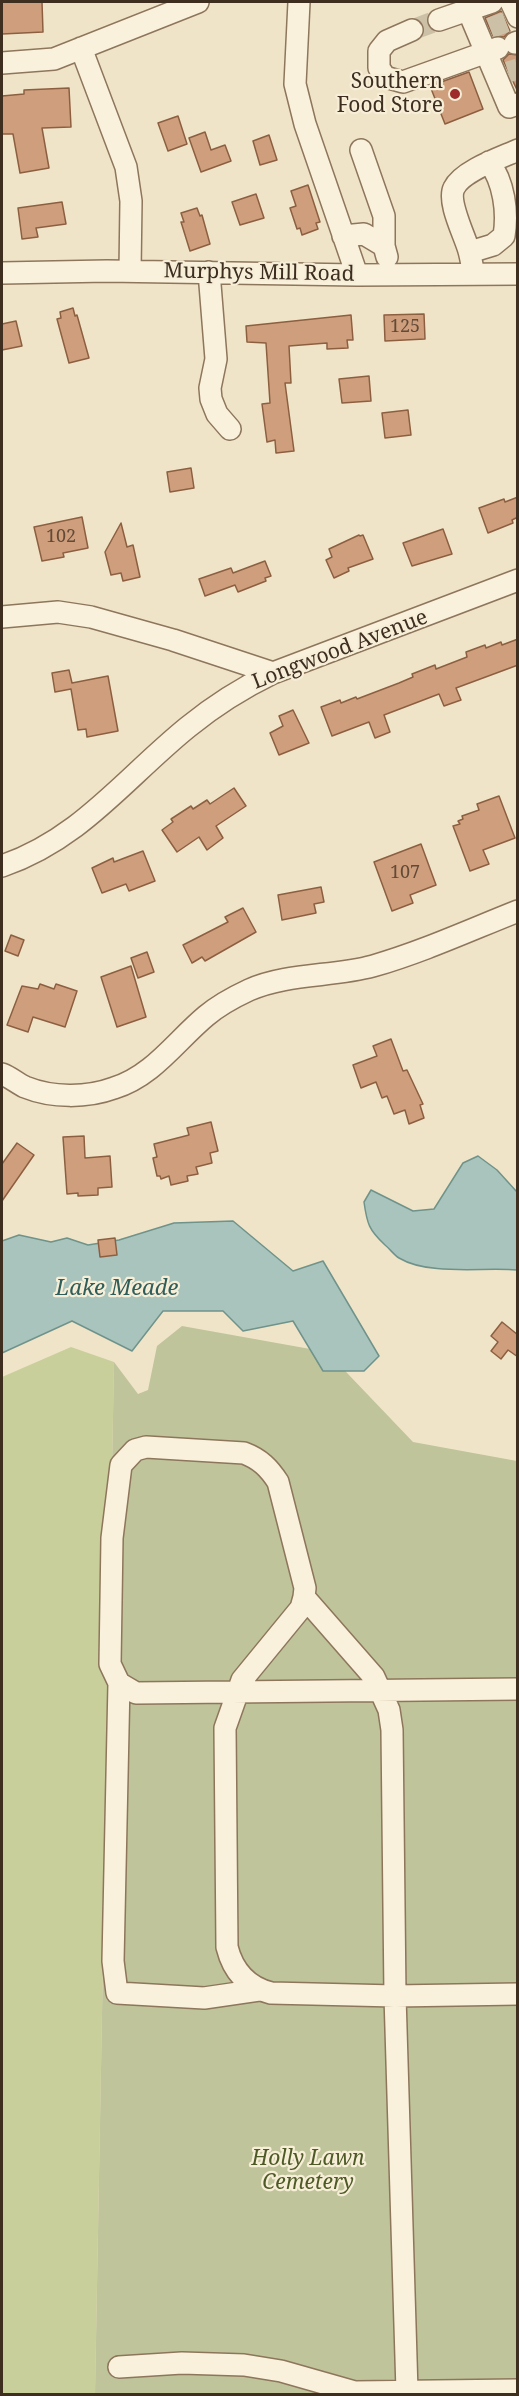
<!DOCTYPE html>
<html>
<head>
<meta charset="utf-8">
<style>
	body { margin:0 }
	#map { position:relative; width:519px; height:2396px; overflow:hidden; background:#f0e4c8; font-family:"Noto Serif",serif }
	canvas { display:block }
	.frame { position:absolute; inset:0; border:3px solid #3d2e20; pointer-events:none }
</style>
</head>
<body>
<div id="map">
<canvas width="519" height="2396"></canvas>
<div class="frame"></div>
</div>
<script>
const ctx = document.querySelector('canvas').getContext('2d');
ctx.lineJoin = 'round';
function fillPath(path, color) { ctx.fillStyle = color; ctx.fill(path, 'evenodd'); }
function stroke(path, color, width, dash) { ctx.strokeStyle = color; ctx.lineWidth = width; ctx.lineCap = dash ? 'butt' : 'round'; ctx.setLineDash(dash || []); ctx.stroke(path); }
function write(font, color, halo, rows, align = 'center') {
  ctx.font = font + ' "Noto Serif",serif'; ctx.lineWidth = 4.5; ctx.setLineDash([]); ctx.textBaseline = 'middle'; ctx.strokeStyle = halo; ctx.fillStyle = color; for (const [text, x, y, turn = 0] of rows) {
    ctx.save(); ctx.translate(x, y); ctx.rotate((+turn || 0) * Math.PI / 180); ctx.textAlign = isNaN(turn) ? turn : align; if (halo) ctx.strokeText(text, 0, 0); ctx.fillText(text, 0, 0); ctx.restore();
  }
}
const green = new Path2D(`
	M71,1347L114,1362L95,2394H2V1377Z`);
const cemetery = new Path2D(`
	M182,1326L327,1352L413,1442L517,1461V2394H95L114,1362L138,1394L148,1390L157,1346Z`);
const water = new Path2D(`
	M478,1156L497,1170L517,1192V1270C483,1267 429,1276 399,1258C394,1255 390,1249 385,1245C369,1230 367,1224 364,1202L371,1190L413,1211L434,1209L463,1163Z
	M233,1221L293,1271L323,1261L379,1356L364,1371H323L293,1321L243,1331L223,1311H163L132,1351L72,1321L2,1353V1241L19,1235L51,1242L67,1238L88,1245L119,1240L174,1223Z`);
const building = new Path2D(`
	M2,2H42L43,32L2,34Z
	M501,11L510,31L504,37L493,36L485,18Z
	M509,54L518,55V92L503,60Z
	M469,72L483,109L445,124L430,86Z
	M69,88L71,127L42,128L49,168L20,173L13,134H2V96L24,94V90Z
	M178,116L187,144L168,151L158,123Z
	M205,132L211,150L225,145L231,161L201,172L189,138Z
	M269,135L277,160L260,165L253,141Z
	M308,185L320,222L316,223L318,229L302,235L300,228L297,229L290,208L296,206L291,191Z
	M256,194L264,218L240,225L232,202Z
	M62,202L66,224L36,228L38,237L22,239L18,208Z
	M197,208L200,216L202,215L210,244L190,251L181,222H184L181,213Z
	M73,308L75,316L77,315L89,358L69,363L57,319L61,318L60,312Z
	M424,314L425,339L385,341L384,315Z
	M351,315L353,340H347L348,348L327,349V343L289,346L291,383H285L294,451L276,453L275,440L267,442L262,404L270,403L266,343L247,342L246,326Z
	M16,321L22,346L2,350V324Z
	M369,376L371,401L342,403L339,379Z
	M408,410L411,435L385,438L382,413Z
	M191,468L194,488L170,492L167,472Z
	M518,497V517L512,520L513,523L488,533L479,508L504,499L505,502Z
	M82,517L88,548L63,553L64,557L42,561L34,527Z
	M121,523L127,547L133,545L140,577L123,581L121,573L111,575L105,552Z
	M443,529L452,554L412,566L403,543Z
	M359,535L360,536L363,535L373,559L348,568L349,571L334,578L326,560L332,557L329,549Z
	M265,561L271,576L265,578L266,581L238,592L235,585L205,596L199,579L231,568L233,573Z
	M518,639V665L456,688L461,700L444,706L439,694L384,715L390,732L375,738L369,722L332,736L321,707L340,700L341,703L356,697L357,699L399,683L413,677L412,674L435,665L436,669L467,657L466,652L485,645L486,648L501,642L502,645Z
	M69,670L72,683L108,676L118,731L87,737L86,729L78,730L71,689L55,692L52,673Z
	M293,710L309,743L279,755L270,733L283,726L279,716Z
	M234,788L246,806L216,826L223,838L207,850L199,837L177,852L162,830L173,822L171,819L191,806L193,809L207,800L210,804Z
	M499,796L515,838L483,850L489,864L470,871L453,826L460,824L458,821L463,819L462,816L479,810L477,804Z
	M421,844L436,885L410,895L413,903L392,911L374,862Z
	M143,851L155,881L129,891L126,884L102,893L92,868L113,858L114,862Z
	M321,887L324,902L314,904L316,913L282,920L278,895Z
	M243,908L256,932L205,961L202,957L192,963L183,945L228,922L225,917Z
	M11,935L24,940L18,956L5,951Z
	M147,952L154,972L138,978L131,958Z
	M131,966L146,1017L117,1027L101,977Z
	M40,984L54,989L56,984L77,991L65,1027L33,1017L28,1032L7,1025L22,986L38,989Z
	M391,1039L403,1071L407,1070L423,1104L420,1105L424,1118L409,1124L405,1110L394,1114L387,1096L382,1098L376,1082L361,1088L353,1065L377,1056L373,1046Z
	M211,1122L218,1151L210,1153L212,1163L196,1167L198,1174L187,1176L188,1181L171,1185L169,1176L161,1179L160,1176H157L153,1158L157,1157L154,1144L189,1135L187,1128Z
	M84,1136L85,1158L110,1156L112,1187L98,1188V1195L78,1196V1193L67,1194L63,1137Z
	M17,1143L34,1155L2,1201V1164Z
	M115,1238L117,1255L100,1257L98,1240Z
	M502,1322L518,1335V1357L508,1350L501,1359L491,1351L498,1342L491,1336Z`);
const minorTunnel = new Path2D(`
	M490,28L506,22
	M412,30L439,20
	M508,72L518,69`);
const minor = new Path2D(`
	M299,2L295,84L305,124L357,275
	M492,2L468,10L509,107L518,104
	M511,2L518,17
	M439,20L468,10
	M412,30L387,41L379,51V68L385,77L403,82L498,48
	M515,43L518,42
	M81,48L126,167L131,201L130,271
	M2,63L54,59L198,2
	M361,150L384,216V246
	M343,236L364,234L384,246L387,257
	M470,252L493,245L504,236C508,212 504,182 489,162
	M209,272L216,359L210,388L211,399L217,414L230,429
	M2,273L107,271L357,275L518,274
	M474,274C472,266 471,258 469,251C465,236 447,202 454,188C462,171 500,158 518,150
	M2,617L58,612L91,617L173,640L273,673
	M2,866C81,839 125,778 188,727C215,705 242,688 273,673L518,580
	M2,1074C10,1077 17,1083 25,1087C52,1098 87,1098 114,1088C153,1076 176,1041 206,1016C219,1005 234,997 249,990C287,973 333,977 373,966C422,952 470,930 518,911
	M304,1597L374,1677L389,1710L392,1730L395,1996L407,2391
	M119,1683L113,1961L117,1993L204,1998L259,1990
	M518,1689L136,1693L119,1683L110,1664L112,1538L121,1465L135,1450L146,1447L244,1453C260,1459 269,1468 278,1482L305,1588L304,1597L301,1608L242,1680L225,1728L227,1947C233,1971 247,1987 271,1993L395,1996L518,1994
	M119,2367L182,2363L244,2365L281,2371L355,2392L518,2390`);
const markers = [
	[455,94,6,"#9e2a2b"]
];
const numberNames = [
	["125",405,327],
	["102",61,537],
	["107",405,873]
];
const poiNames = [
	["Southern",443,82],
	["Food Store",443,106]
];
const streetNames = [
	["Murphys Mill Road",259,273,1],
	["Longwood Avenue",340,650,-21]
];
const parkNames = [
	["Holly Lawn",308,2159],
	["Cemetery",308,2183]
];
const waterNames = [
	["Lake Meade",117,1289]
];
fillPath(green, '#c9cf9b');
fillPath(cemetery, '#bfc49a');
fillPath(water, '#a9c4bc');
stroke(water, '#6f938a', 1.5);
fillPath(building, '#cf9f7d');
stroke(building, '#8d5f41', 1.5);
stroke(minorTunnel, '#ccc0a6', 21, [21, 10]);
stroke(minor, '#8d765c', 24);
stroke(minor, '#faf1dc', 21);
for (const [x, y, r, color] of markers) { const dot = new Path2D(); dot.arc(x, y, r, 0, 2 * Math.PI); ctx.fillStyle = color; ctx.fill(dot); stroke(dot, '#f7eed8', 2); }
write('18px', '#624a37', null, numberNames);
write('21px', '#3d2e20', '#f7eed8', poiNames, 'right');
write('21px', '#3d2e20', '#f7eed8', streetNames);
write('italic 21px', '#4d5a26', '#f7eed8', parkNames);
write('italic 22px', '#2f5d5a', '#f7eed8', waterNames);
</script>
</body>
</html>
